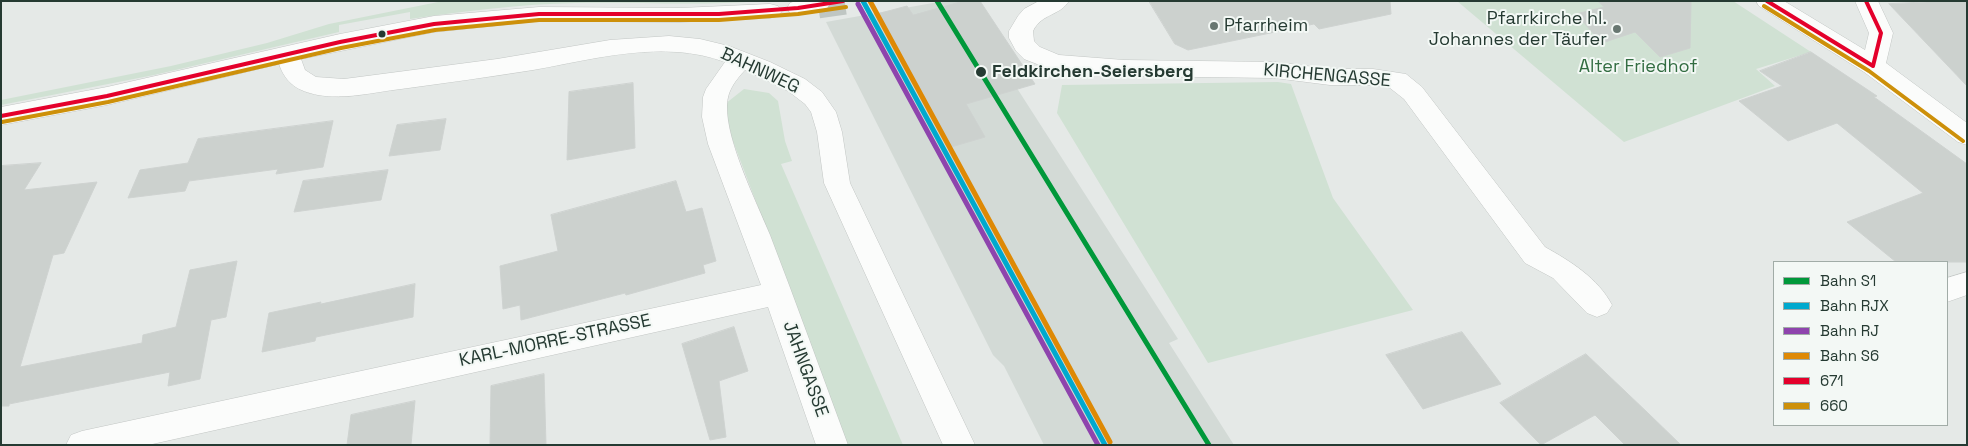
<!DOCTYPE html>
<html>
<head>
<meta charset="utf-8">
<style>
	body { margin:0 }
	#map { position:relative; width:1968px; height:446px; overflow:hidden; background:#e5e9e7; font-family:"Space Grotesk",sans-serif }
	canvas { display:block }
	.frame { position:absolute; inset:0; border:2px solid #253a32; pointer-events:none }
	.legend { position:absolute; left:1773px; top:261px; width:175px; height:165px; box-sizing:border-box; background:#f3f8f5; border:1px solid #a1aca7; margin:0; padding:6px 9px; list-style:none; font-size:15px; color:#253a32 }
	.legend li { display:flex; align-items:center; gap:10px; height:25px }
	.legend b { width:25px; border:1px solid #a1aca7 }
</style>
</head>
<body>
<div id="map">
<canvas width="1968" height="446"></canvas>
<div class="frame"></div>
<ul class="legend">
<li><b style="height:6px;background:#00983a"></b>Bahn S1</li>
<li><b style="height:6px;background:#00a9ce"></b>Bahn RJX</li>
<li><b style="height:6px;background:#8e44ad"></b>Bahn RJ</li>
<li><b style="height:6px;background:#de8905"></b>Bahn S6</li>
<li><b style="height:6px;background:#e4002b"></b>671</li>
<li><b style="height:6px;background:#cd900a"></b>660</li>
</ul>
</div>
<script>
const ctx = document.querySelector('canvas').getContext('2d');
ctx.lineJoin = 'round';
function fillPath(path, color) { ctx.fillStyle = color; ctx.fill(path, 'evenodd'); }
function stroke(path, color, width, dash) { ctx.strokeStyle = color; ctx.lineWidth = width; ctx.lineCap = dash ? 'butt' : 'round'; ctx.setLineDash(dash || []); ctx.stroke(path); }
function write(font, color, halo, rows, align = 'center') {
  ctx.font = font + ' "Space Grotesk",sans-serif'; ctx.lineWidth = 4; ctx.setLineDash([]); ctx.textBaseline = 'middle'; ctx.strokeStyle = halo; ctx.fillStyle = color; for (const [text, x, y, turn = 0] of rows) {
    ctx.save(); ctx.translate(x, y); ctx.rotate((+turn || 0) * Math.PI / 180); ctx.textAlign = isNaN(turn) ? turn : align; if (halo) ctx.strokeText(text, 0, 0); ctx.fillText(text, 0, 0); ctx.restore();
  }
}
const built = new Path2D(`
	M944,1H961L1178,339L1169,343L1234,445H1044L1004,366L993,355L826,22Z`);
const green = new Path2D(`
	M443,1H762C700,6 638,2 576,3C520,4 466,11 410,19V12L339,25V32L154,75L1,105V100L171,66L267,43L329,24Z
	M1457,1H1733L1811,52L1756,69L1775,86L1624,142Z
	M1278,82L1291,84L1333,198L1413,310L1208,363L1057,113L1062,85Z
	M744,89L769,93L778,101L785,141L792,161L781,164L903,445H840L790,291L726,123L725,104Z`);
const building = new Path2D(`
	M964,1H980L1035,84L966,104L985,137L951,147L877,14L907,6L913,15Z
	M1149,1H1390L1391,14L1319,29L1314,24L1188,50L1175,44Z
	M1598,1H1691L1690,48L1660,57L1635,32L1602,43L1576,14L1604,7Z
	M1945,1H1967V86L1889,4Z
	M1811,52L1877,96L1874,97L1967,164V262H1896L1847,222L1923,193L1837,123L1788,141L1739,101L1782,86L1760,71Z
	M633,83L635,148L567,160L569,92Z
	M446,119L440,150L389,156L397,125Z
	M333,121L323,167L276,174L278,169L189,181L185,191L128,198L140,170L188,163L198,139Z
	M41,163L24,190L97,182L64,253L53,255L20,367L142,343L143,335L176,327L190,270L237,261L226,317L211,320L200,379L168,386L170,372L9,404V406H1V166Z
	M388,170L381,200L294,212L303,181Z
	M676,181L686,212L702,208L716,261L703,265L705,273L626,295L625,293L521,320L520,305L503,309L500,266L558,251L551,215Z
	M415,284L413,317L316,337L315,341L262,352L269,313L321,302L320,304Z
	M734,327L748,371L719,381L726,437L710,440L682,344Z
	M1462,332L1501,384L1423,409L1386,355Z
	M1586,354L1648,413L1681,445H1625L1595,415L1541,445L1500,403Z
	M544,374L546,445H490L491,386Z
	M415,401L411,445H347L351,415Z`);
const minorTunnel = new Path2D(`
	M818,5L845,1`);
const minor = new Path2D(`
	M796,1H827L829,5L826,10L798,15L790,13L787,8L790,3Z
	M1039,1H1069C1060,16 1042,13 1033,31L1034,41L1040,47L1059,55L1124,60L1275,62L1330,69H1373L1406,74L1422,87L1545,247C1570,261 1598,278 1612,305L1607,313L1597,317L1587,313L1553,278L1525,263L1404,99L1390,88L1373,85H1330L1275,78L1124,76L1055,71L1024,59L1016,51L1009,38V31L1018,16L1024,9Z
	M1756,1H1784L1865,50L1869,33L1855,1H1878L1893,33L1886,63L1967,123V145L1958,142L1864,72L1759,6Z
	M770,4L778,6L782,11L778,16L770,18L680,22L539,21L434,32L301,59L305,70L316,77L344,79L497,59L610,40L669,36L700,39L729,46L770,62L805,79L822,92L836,112L842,132L850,183L975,445H943L824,183L817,132L811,112L805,104L788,91L745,70C735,81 727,91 727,106C726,141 756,201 770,235C797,305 822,375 848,445H816L768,307L148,445H66L71,435L82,431L761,285L708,144L702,117L703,97L706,89L725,62C663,39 595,59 533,70C489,77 445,83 401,89C374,92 345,100 318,95C298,91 286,84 279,64L107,105L1,125V107L107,87L340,34L434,16L539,7L680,8Z
	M1967,272V295L1947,302V278Z`);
const bus1 = new Path2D(`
	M1767,1L1873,66
	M1866,1L1881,33L1873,66
	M1,116L107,96L340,42L434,24L539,14H719L798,8L843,1`);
const bus2 = new Path2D(`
	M1764,6L1869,71L1963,141
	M2,122L108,102L341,48L435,30L539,20H719L798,14L846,7`);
const rail1 = new Path2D(`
	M937,1L1209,445`);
const rail2 = new Path2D(`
	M863,1L1105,445`);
const rail3 = new Path2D(`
	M858,4L1098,445`);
const rail4 = new Path2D(`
	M870,1L1110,442`);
const markers = [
	[1214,26,5,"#687771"],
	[1617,29,5,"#687771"],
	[382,34,4.5,"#253a32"],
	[981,72,6,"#253a32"]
];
const poiNames = [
	["Pfarrkirche hl.",1607,19],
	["Johannes der Täufer",1607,40],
	["Pfarrheim",1224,26,"left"]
];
const parkNames = [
	["Alter Friedhof",1638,67]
];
const streetNames = [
	["BAHNWEG",760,71,25],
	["KIRCHENGASSE",1327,76,5],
	["KARL-MORRE-STRASSE",555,341,-12],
	["JAHNGASSE",805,369,70]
];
const stopNames = [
	["Feldkirchen-Seiersberg",992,72]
];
fillPath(built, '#d3dad6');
fillPath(green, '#d0e1d3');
fillPath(building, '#ccd1ce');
stroke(building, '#ced2d0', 1);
stroke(minorTunnel, '#bfc6c3', 27, [27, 14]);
stroke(minor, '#c2c6c4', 1);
fillPath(minor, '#fbfcfb');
stroke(bus1, '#e4002b', 4);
stroke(bus2, '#cd900a', 4);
stroke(rail1, '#00983a', 5);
stroke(rail2, '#00a9ce', 5);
stroke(rail3, '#8e44ad', 5);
stroke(rail4, '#de8905', 5);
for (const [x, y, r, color] of markers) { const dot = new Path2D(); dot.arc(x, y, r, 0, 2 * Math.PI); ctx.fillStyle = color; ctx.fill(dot); stroke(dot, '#f3f8f5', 2); }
write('18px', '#253a32', '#f3f8f5', poiNames, 'right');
write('18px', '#336d42', '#f3f8f5', parkNames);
write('18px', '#253a32', '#f3f8f5', streetNames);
write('bold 18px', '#253a32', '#f3f8f5', stopNames, 'left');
</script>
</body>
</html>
